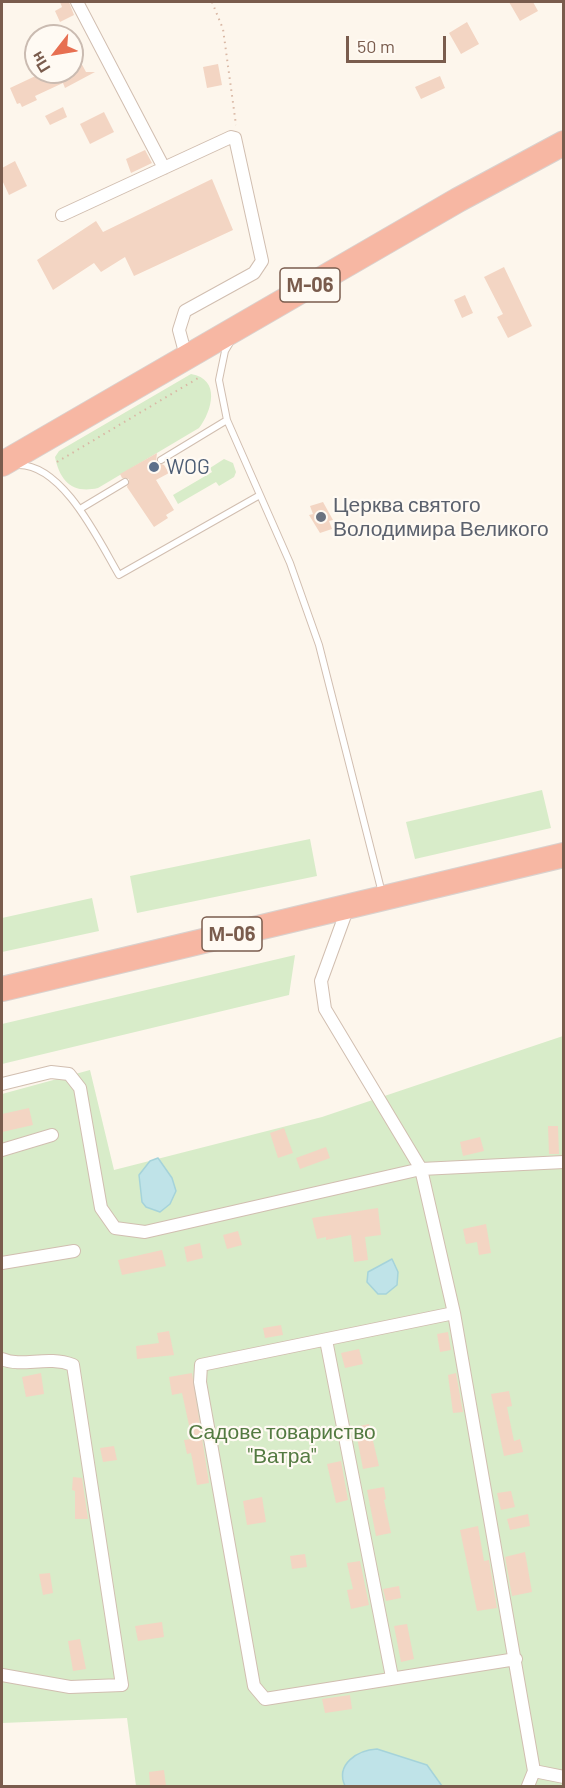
<!DOCTYPE html>
<html>
<head>
<meta charset="utf-8">
<style>
	body { margin:0 }
	#map { position:relative; width:565px; height:1788px; overflow:hidden; background:#fdf6ec; font-family:Barlow,sans-serif }
	canvas { display:block }
	.frame { position:absolute; inset:0; border:3px solid #7a5c4d; pointer-events:none }
	.north { position:absolute; left:24px; top:24px; width:60px; height:60px; box-sizing:border-box; background:#fffaf3; border:2px solid #cabbb1; border-radius:50%; rotate:239deg; font-size:16px; font-weight:700; line-height:24px; text-align:center; color:#7a5c4d }
	.north::after { content:''; display:block; margin:auto; width:21px; height:27px; background:#e76f51; clip-path:polygon(50% 0,100% 100%,50% 72%,0 100%) }
	.scale { position:absolute; left:346px; top:36px; width:100px; height:27px; box-sizing:border-box; border:3px solid #7a5c4d; border-top:0; padding-left:8px; font-size:18px; line-height:21px; white-space:nowrap; color:#7a5c4d; -webkit-text-stroke:4px #fffaf3; paint-order:stroke }
</style>
</head>
<body>
<div id="map">
<canvas width="565" height="1788"></canvas>
<div class="frame"></div>
<div class="north">Пн</div>
<div class="scale">50 m</div>
</div>
<script>
const ctx = document.querySelector('canvas').getContext('2d');
ctx.lineJoin = 'round';
function fillPath(path, color) { ctx.fillStyle = color; ctx.fill(path, 'evenodd'); }
function stroke(path, color, width, dash) { ctx.strokeStyle = color; ctx.lineWidth = width; ctx.lineCap = dash ? 'butt' : 'round'; ctx.setLineDash(dash || []); ctx.stroke(path); }
function write(font, color, halo, rows, align = 'center') {
  ctx.font = font + ' Barlow,sans-serif'; ctx.lineWidth = 4.5; ctx.setLineDash([]); ctx.textBaseline = 'middle'; ctx.strokeStyle = halo; ctx.fillStyle = color; for (const [text, x, y, turn = 0] of rows) {
    ctx.save(); ctx.translate(x, y); ctx.rotate((+turn || 0) * Math.PI / 180); ctx.textAlign = isNaN(turn) ? turn : align; if (halo) ctx.strokeText(text, 0, 0); ctx.fillText(text, 0, 0); ctx.restore();
  }
}
const green = new Path2D(`
	M191,374C221,379 212,411 199,428L98,488C72,494 60,481 55,457L59,451Z
	M224,459L233,463L236,472L234,477L219,486L216,482L178,504L173,495L212,472L210,468Z
	M542,790L551,828L415,859L406,822Z
	M310,839L317,876L137,913L130,876Z
	M92,898L99,931L2,952V918Z
	M295,955L289,995L2,1064V1024Z
	M563,1036V1786H136L127,1718L2,1723V1094L90,1070L114,1170L322,1117Z`);
const water = new Path2D(`
	M158,1158L172,1178L176,1191L170,1204L160,1212L146,1207L142,1202L139,1175L150,1161Z
	M392,1259L398,1272L397,1285L386,1294H378L367,1282L368,1272Z
	M377,1749L427,1765L442,1786H345C335,1764 358,1750 377,1749Z`);
const building = new Path2D(`
	M60,2H69L74,15L60,22L55,11L62,7Z
	M509,2H533L538,11L520,21Z
	M467,22L479,44L461,54L449,33Z
	M72,46L86,72H95L65,88L63,83L35,96L37,100L22,107L20,103L17,104L10,88L44,72H72Z
	M218,64L222,85L207,88L203,67Z
	M440,76L445,88L421,99L415,87Z
	M63,107L67,117L50,125L45,116Z
	M104,112L114,132L90,144L80,124Z
	M145,150L152,163L131,173L126,159Z
	M15,161L27,186L9,195L2,180V168Z
	M212,179L233,230L134,276L125,257L101,272L94,263L53,290L37,260L96,221L103,232Z
	M504,267L532,326L508,338L497,317L503,314L484,277Z
	M465,295L473,313L462,318L454,300Z
	M157,453L156,462L164,465L169,473L156,480L174,510L166,515L168,518L154,527L127,487L129,479L122,478L120,474Z
	M323,502L333,520L329,521L332,529L320,533L309,515L313,514L310,506Z
	M29,1108L33,1125L2,1132V1114Z
	M548,1126H558L559,1154H549Z
	M284,1128L293,1153L278,1158L270,1133Z
	M480,1137L484,1151L463,1156L460,1142Z
	M326,1147L330,1158L300,1169L296,1158Z
	M378,1208L381,1235L365,1237L368,1260L354,1262L351,1235L326,1240V1237L317,1239L312,1218Z
	M486,1224L491,1253L479,1255L477,1242L466,1244L463,1229Z
	M238,1231L242,1245L227,1249L223,1235Z
	M200,1243L203,1258L187,1262L184,1247Z
	M162,1250L166,1266L122,1275L118,1260Z
	M281,1325L283,1335L265,1338L263,1328Z
	M169,1331L174,1355L137,1359L136,1346L159,1343L157,1333Z
	M448,1332L451,1350L440,1352L437,1334Z
	M359,1349L363,1364L345,1368L341,1353Z
	M41,1373L44,1394L26,1397L22,1377Z
	M192,1373L209,1483L197,1485L191,1453L187,1454L184,1440L192,1439L182,1393L172,1395L169,1377Z
	M456,1373L463,1412L453,1413L448,1375Z
	M509,1391L512,1406L507,1407L514,1441L520,1439L523,1452L504,1456L491,1394Z
	M369,1424L379,1466L363,1469L355,1427Z
	M114,1446L117,1460L103,1462L100,1448Z
	M341,1461L348,1500L336,1503L327,1464Z
	M73,1477L82,1478L88,1519H75V1491L72,1490Z
	M384,1487L386,1499L384,1500L391,1533L376,1536L367,1490Z
	M511,1491L515,1507L501,1510L497,1493Z
	M262,1497L266,1522L247,1525L243,1501Z
	M528,1514L530,1526L510,1530L507,1519Z
	M478,1526L484,1561L489,1560L497,1608L477,1611L460,1530Z
	M525,1552L532,1592L512,1596L505,1557Z
	M305,1554L307,1567L292,1569L290,1556Z
	M360,1561L369,1605L351,1609L347,1590L353,1589L347,1563Z
	M50,1573L53,1593L43,1595L39,1574Z
	M399,1586L401,1598L386,1601L383,1589Z
	M162,1622L164,1637L138,1641L135,1626Z
	M407,1624L414,1659L401,1662L394,1626Z
	M80,1639L86,1669L73,1671L68,1641Z
	M350,1695L352,1709L325,1713L322,1699Z
	M164,1770L166,1786H150L149,1772Z`);
const path = new Path2D(`
	M212,2L223,29L236,125
	M57,462L200,377`);
const lane = new Path2D(`
	M231,341L225,351L219,380L227,420L290,563L319,645L382,893
	M161,460L227,420
	M18,465C63,464 99,541 119,575L260,495
	M80,509L125,482`);
const street = new Path2D(`
	M77,2L164,168
	M62,215L231,137L235,138L262,261L254,273L185,311L179,330L186,356
	M348,907L321,981L325,1009L421,1169L454,1313L534,1771L528,1786
	M2,1084L51,1072L69,1074L80,1088L101,1208L115,1228L145,1232L421,1169L564,1162
	M2,1150L52,1135
	M2,1263L74,1251
	M454,1313L201,1365L200,1382L254,1686L265,1699L516,1659
	M326,1340L392,1677
	M2,1359C23,1368 46,1355 73,1365L122,1685L70,1687L2,1675
	M534,1771L564,1777`);
const highway = new Path2D(`
	M2,464L458,200L564,143
	M2,989L564,855`);
const markers = [
	[154,467,6,"#5c6f8a"],
	[321,517,6,"#6b7280"]
];
const shields = [
	[310,285,60],
	[232,934,60]
];
const shieldNames = [
	["М-06",310,285],
	["М-06",232,934]
];
const serviceNames = [
	["WOG",166,467]
];
const worshipNames = [
	["Церква святого",333,505],
	["Володимира Великого",333,529]
];
const parkNames = [
	["Садове товариство",282,1432],
	["\"Ватра\"",282,1456]
];
fillPath(green, '#d8ecc9');
fillPath(water, '#bfe3e8');
stroke(water, '#a5d3da', 1.5);
fillPath(building, '#f3d5c3');
stroke(lane, '#d1beb0', 8);
stroke(street, '#d1beb0', 14);
stroke(highway, '#dad1cd', 26);
stroke(path, '#d9b8a5', 2, [1.5, 4.5]);
stroke(lane, '#fff', 6);
stroke(street, '#fff', 12);
stroke(highway, '#f7b7a3', 24);
for (const [x, y, r, color] of markers) { const dot = new Path2D(); dot.arc(x, y, r, 0, 2 * Math.PI); ctx.fillStyle = color; ctx.fill(dot); stroke(dot, '#fffaf3', 2); }
for (const [x, y, w] of shields) { const box = new Path2D(); box.roundRect(x - w / 2, y - 17, w, 34, 4.5); ctx.fillStyle = '#fffaf3'; ctx.fill(box); stroke(box, '#7a5c4d', 1.5); }
write('bold 20px', '#7a5c4d', null, shieldNames);
write('21px', '#4e5e75', '#fffaf3', serviceNames, 'left');
write('21px', '#5b616d', '#fffaf3', worshipNames, 'left');
write('21px', '#537a41', '#fffaf3', parkNames);
</script>
</body>
</html>
